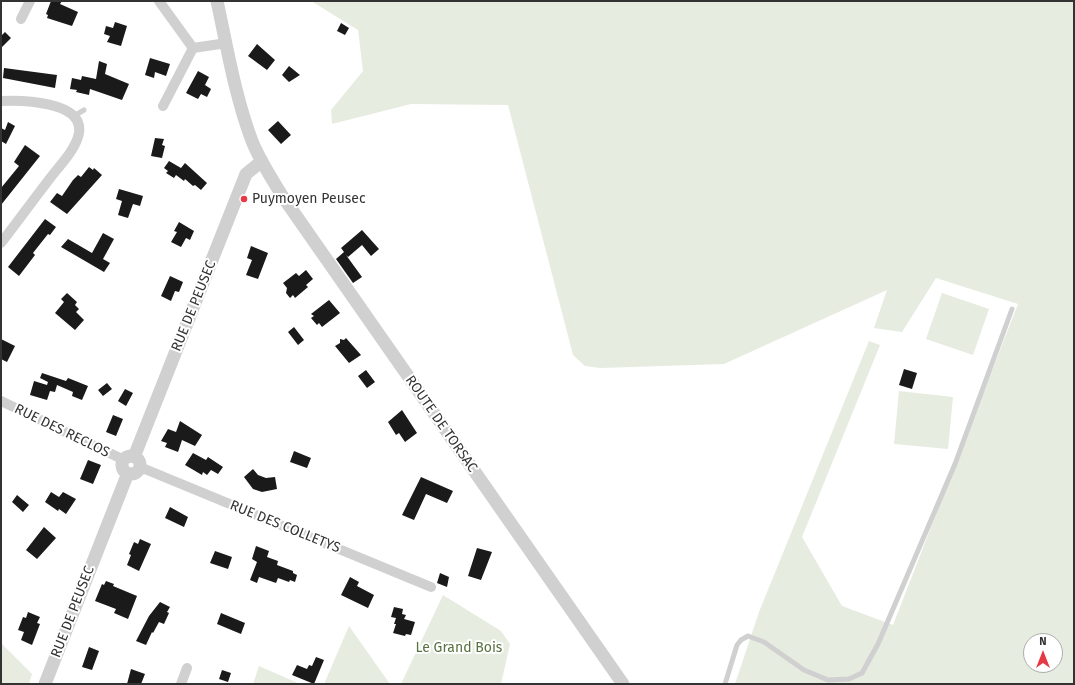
<!DOCTYPE html>
<html>
<head>
<meta charset="utf-8">
<style>
	body { margin:0 }
	#map { position:relative; width:1075px; height:685px; overflow:hidden; background:#fff; font-family:"Fira Sans",sans-serif }
	canvas { display:block }
	.frame { position:absolute; inset:0; border:2px solid #333; pointer-events:none }
	.north { position:absolute; left:1023px; top:633px; width:40px; height:40px; box-sizing:border-box; background:#fff; border:1px solid #adadad; border-radius:50%; rotate:0deg; font-size:11px; font-weight:700; line-height:16px; text-align:center; color:#333 }
	.north::after { content:''; display:block; margin:auto; width:14px; height:18px; background:#e63946; clip-path:polygon(50% 0,100% 100%,50% 72%,0 100%) }
</style>
</head>
<body>
<div id="map">
<canvas width="1075" height="685"></canvas>
<div class="frame"></div>
<div class="north">N</div>
</div>
<script>
const ctx = document.querySelector('canvas').getContext('2d');
ctx.lineJoin = 'round';
function fillPath(path, color) { ctx.fillStyle = color; ctx.fill(path, 'evenodd'); }
function stroke(path, color, width, dash) { ctx.strokeStyle = color; ctx.lineWidth = width; ctx.lineCap = dash ? 'butt' : 'round'; ctx.setLineDash(dash || []); ctx.stroke(path); }
function write(font, color, halo, rows, align = 'center') {
  ctx.font = font + ' "Fira Sans",sans-serif'; ctx.lineWidth = 4; ctx.setLineDash([]); ctx.textBaseline = 'middle'; ctx.strokeStyle = halo; ctx.fillStyle = color; for (const [text, x, y, turn = 0] of rows) {
    ctx.save(); ctx.translate(x, y); ctx.rotate((+turn || 0) * Math.PI / 180); ctx.textAlign = isNaN(turn) ? turn : align; if (halo) ctx.strokeText(text, 0, 0); ctx.fillText(text, 0, 0); ctx.restore();
  }
}
const green = new Path2D(`
	M311,1H1074V684H735L759,612L869,341L880,345L802,537L842,606L893,625L1018,304L936,278L902,332L874,328L887,290L724,364L600,368L585,366L573,355L508,105L411,104L332,124L331,110L363,71L358,30ZM1031,641H1055V665H1031Z
	M942,293L989,309L973,355L926,339Z
	M899,391L953,397L948,449L894,444Z
	M443,595L501,631L510,644L501,684H401Z
	M349,626L390,684H324Z
	M1,643L32,674L29,684H1Z
	M259,666L300,684H253Z`);
const building = new Path2D(`
	M51,1H62L60,4L78,12L72,26L47,18L48,15L46,14Z
	M115,22L127,26L121,46L107,42L110,36L104,34L106,26L113,28Z
	M341,23L349,28L345,35L337,31Z
	M5,32L11,38L1,48V36Z
	M257,44L275,60L267,70L248,56Z
	M150,58L170,64L166,76L155,72L154,78L145,75Z
	M99,61L107,64L105,74L129,84L122,100L90,89L89,95L76,92L77,90L70,89L72,78L81,80L82,76L96,79Z
	M289,66L300,75L289,82L282,75Z
	M4,68L57,75L55,88L3,78Z
	M198,71L209,77L205,85L211,89L207,97L201,94L198,99L186,93Z
	M278,121L291,135L281,144L268,130Z
	M8,122L15,126L6,144L1,141V128L5,130Z
	M155,138L164,139L162,145L165,146L162,158L151,156Z
	M25,145L40,156L1,205V188L19,166L14,162Z
	M169,161L181,168L185,163L207,183L201,190L195,185L193,186L185,179L184,181L176,175L174,178L166,173L168,171L164,168Z
	M89,167L93,170L94,168L102,175L67,214L50,202L57,193L62,196L73,180L78,175L81,177Z
	M119,189L143,196L140,206L133,204L128,218L118,215L122,201L116,199Z
	M45,219L56,227L50,235L48,234L33,253L35,255L19,276L8,267Z
	M179,222L194,231L190,240L186,238L181,247L171,242L177,232L174,231Z
	M362,230L379,249L371,256L362,245L348,257L346,255L362,277L353,283L336,259L344,252L341,248Z
	M103,233L114,239L103,259L110,263L104,272L61,247L68,239L92,253Z
	M251,246L268,253L258,279L246,275L252,260L247,258Z
	M306,270L313,279L306,285L308,287L295,298L293,295L290,298L286,293L287,288L283,283L296,273L299,276Z
	M170,276L183,282L179,292L175,291L171,301L161,296Z
	M67,293L77,302L75,305L79,309L76,312L84,320L75,330L55,313L64,302L61,299Z
	M329,300L340,313L322,327L319,323L317,325L311,318L314,316L311,314Z
	M294,327L304,340L298,345L288,332Z
	M346,338L361,355L349,363L335,346L340,343V339L344,340Z
	M1,339L15,346L7,362L1,359Z
	M904,369L917,373L912,389L899,385Z
	M366,370L375,382L367,388L358,376Z
	M42,373L66,381L68,378L88,386L82,400L72,396L73,392L57,385L55,392L50,391L47,400L30,395L34,381L47,385L48,382L40,378Z
	M107,383L112,389L103,396L98,390Z
	M125,389L133,393L126,406L118,401Z
	M402,410L417,433L405,442L399,433L396,435L388,422Z
	M113,415L123,419L116,436L106,432Z
	M180,421L202,435L195,446L182,440L178,452L165,447L167,443L161,441L168,429L176,432Z
	M294,451L311,458L307,468L290,462Z
	M193,453L206,460L208,457L223,467L218,474L211,470L207,475L203,472L202,475L185,465Z
	M88,460L101,465L93,484L80,479Z
	M253,469L258,475L266,478L275,477L277,489L262,492L253,489L244,477Z
	M421,477L453,491L447,503L426,494L414,520L402,515Z
	M51,492L59,497L63,492L76,499L66,514L59,509L58,511L45,502Z
	M17,495L29,505L23,512L12,502Z
	M170,507L188,517L184,527L165,518Z
	M44,527L56,538L37,559L26,550Z
	M140,539L151,544L139,571L127,565L131,555L129,554L134,542L138,544Z
	M256,546L269,551L267,557L278,561L277,565L293,571V573L297,575L295,582L290,580L289,582L278,578L276,583L259,577L257,583L250,580L257,562L252,559Z
	M477,548L492,552L481,580L468,576Z
	M215,551L232,557L228,569L210,563Z
	M440,573L449,577L447,587L437,583Z
	M350,577L359,582L357,586L374,595L368,608L341,595Z
	M106,581L114,584L113,586L137,596L128,619L114,613L116,609L95,601L102,584L104,585Z
	M160,602L170,607L167,612L169,613L164,624L159,622L153,633L152,632L146,645L136,641L149,616Z
	M394,607L403,609L402,614L406,615L404,619L415,622L411,635L406,634L405,636L393,633L396,624H394L396,618L391,617Z
	M28,612L40,617L37,623L40,624L32,645L21,640L24,632L18,630L23,617L26,618Z
	M221,613L245,623L241,634L217,624Z
	M89,647L99,651L92,670L82,667Z
	M316,657L324,660L314,684L292,675L297,665L307,669L309,665L312,666Z
	M131,669L145,674L141,684H127Z
	M222,670L231,673L228,682L219,679Z`);
const service = new Path2D(`
	M74,116L84,110
	M725,684L737,645L741,640L748,636L764,642L804,670L828,680L849,679L862,673L878,644L955,464L1012,309`);
const minor = new Path2D(`
	M159,1L193,48
	M21,19L30,1
	M1,101C21,100 84,101 79,133C76,149 61,164 51,177C34,199 18,221 1,243
	M163,106L193,48L227,43
	M1,401L124,460
	M140,467L431,587
	M181,684L187,668`);
const tertiary = new Path2D(`
	M217,1C227,47 235,96 252,141C260,161 272,179 283,197L623,684
	M122 465a9 9 0 1 1 18 0a9 9 0 1 1-18 0Z
	M134,457L246,174L262,161
	M45,684L128,473`);
const markers = [
	[244,199,4,"#e63946"]
];
const poiNames = [
	["Puymoyen Peusec",252,199]
];
const streetNames = [
	["RUE DE PEUSEC",194,306,-68],
	["ROUTE DE TORSAC",441,424,55],
	["RUE DES RECLOS",62,431,26],
	["RUE DES COLLETYS",285,527,22],
	["RUE DE PEUSEC",73,612,-69]
];
const parkNames = [
	["Le Grand Bois",459,648]
];
fillPath(green, '#e6ecdf');
fillPath(building, '#1a1a1a');
stroke(service, '#d0d0d0', 5);
stroke(minor, '#d0d0d0', 10);
stroke(tertiary, '#d0d0d0', 13);
for (const [x, y, r, color] of markers) { const dot = new Path2D(); dot.arc(x, y, r, 0, 2 * Math.PI); ctx.fillStyle = color; ctx.fill(dot); stroke(dot, '#fff', 1.5); }
write('14px', '#333', '#fff', poiNames, 'left');
write('14px', '#333', '#fff', streetNames);
write('14px', '#56703f', '#fff', parkNames);
</script>
</body>
</html>
